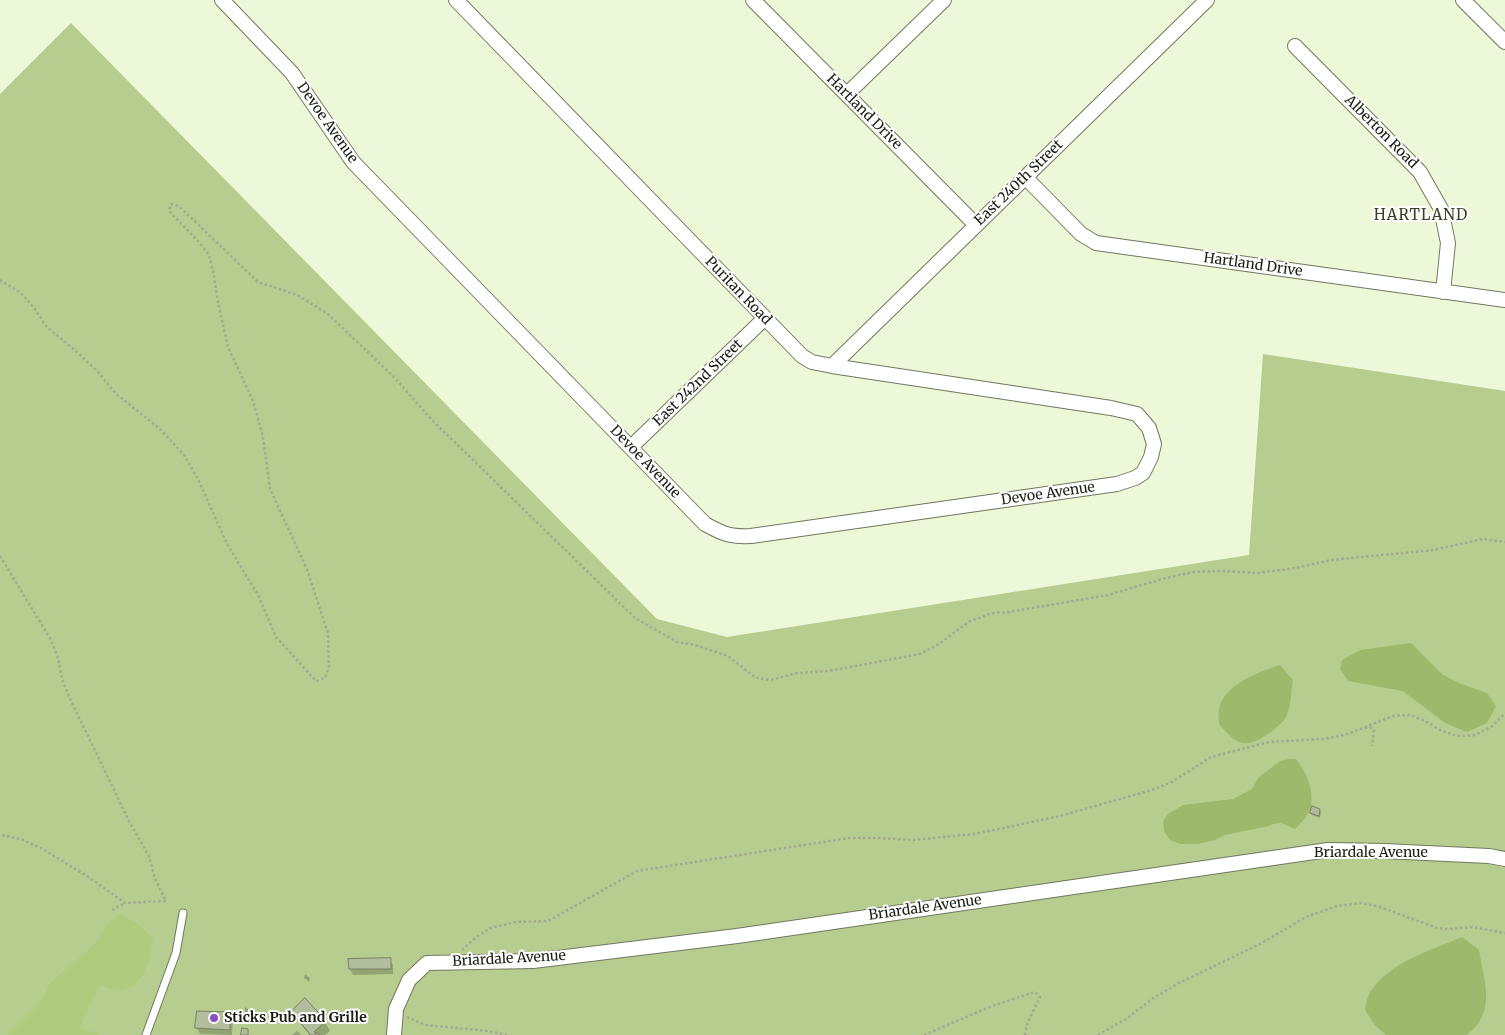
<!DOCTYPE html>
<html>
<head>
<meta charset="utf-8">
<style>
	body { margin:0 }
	canvas { display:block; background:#ecf8d8 }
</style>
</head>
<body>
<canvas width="1505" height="1035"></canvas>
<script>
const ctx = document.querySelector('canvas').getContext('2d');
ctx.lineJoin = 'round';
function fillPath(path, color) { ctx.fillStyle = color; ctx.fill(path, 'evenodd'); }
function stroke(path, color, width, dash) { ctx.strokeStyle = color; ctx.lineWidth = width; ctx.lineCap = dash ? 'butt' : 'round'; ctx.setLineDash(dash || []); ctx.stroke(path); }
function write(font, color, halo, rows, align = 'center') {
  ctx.font = font + ' Merriweather,serif'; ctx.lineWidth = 4; ctx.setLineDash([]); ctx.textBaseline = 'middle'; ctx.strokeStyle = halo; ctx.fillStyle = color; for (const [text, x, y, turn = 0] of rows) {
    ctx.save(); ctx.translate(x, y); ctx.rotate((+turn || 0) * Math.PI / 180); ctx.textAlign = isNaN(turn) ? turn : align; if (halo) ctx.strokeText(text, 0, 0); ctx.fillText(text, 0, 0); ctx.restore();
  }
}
const green = new Path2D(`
	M71,23L657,619L727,637L1249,555L1263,354L1505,391V1035H0V94Z`);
const forest = new Path2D(`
	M121,914L141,926L153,939C150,960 146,984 122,990C116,992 106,987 99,986L80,1027L100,1035H8L39,1004L51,982L97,942L107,923Z`);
const water = new Path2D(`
	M1411,643L1443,675L1459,683L1487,693L1496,706L1487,723L1467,732L1445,723L1403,691L1348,681L1340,669L1342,660L1360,650Z
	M1280,665L1293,680C1291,691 1291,704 1287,715C1282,726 1256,746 1243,743C1234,742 1225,731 1219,724C1219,720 1218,713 1219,709C1224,684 1259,672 1280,665Z
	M1289,759H1296C1306,771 1314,790 1311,805C1309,815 1302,822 1295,829L1281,823L1272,824L1269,826L1225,835L1215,840L1198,844H1180L1170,840L1164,831L1163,821L1168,814L1183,805L1233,799L1252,789L1259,777L1280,761Z
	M1462,937L1479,950C1484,981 1497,1012 1467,1035H1386L1375,1025L1365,1010C1366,1005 1367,999 1369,994C1388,962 1430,951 1462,937Z`);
const shadow = new Path2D(`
	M1319,810L1321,812L1320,818L1312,815L1311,813Z
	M390,960L393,965V974L353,975L350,969Z
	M305,974L310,978L309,982L304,978Z
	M305,1000L325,1022L330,1031L325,1035H310L298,1021L292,1012Z
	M245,1007L248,1009V1018L245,1016Z
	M198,1012L230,1014L233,1019L232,1035L200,1034L197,1028Z
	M297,1031L301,1035H292Z`);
const building = new Path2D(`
	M1312,806L1320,809L1319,816L1310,813Z
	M391,958V969H349L348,959Z
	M305,998L326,1021L314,1032L316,1034L317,1032L320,1035H309L310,1034L291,1012Z
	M197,1011L230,1012V1030L195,1028Z
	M242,1028L248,1029V1035H241Z`);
const path = new Path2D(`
	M0,280L21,293L35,309L45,325L78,353L98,372L116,394L159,428L184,455L198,479L227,544L258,595L276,637L316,681L325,678L329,667L328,633L307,569L270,489L263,437L253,401L228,347L218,302L214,276L209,255L198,241L169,211L171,204L176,205L182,209L258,282L297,295L327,313L394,377L432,420L635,618L677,642L695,645L728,656L756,678L770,680L797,673L828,671L920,654L939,644L970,621L993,613L1009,612L1108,595L1166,578L1193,572L1222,571L1257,573L1296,568L1331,560L1433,550L1483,539L1505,542
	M0,556L51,640L58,658L62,679L71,701L130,823L149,856L155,879L166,901L125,903L90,878L41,848L21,839L0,835
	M1365,728L1370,727L1374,730L1372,746
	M112,910L125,903
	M462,950L474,939L490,928L516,922L548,921L637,871L849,838H879L913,840L974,834L1008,827L1060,816L1152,790L1172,782L1211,757L1269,742L1323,739L1345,735L1393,716L1410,715L1425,721L1440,730L1457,736L1475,735L1492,726L1505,713
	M407,1017L426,1025L488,1031L507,1035
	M924,1035L992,1006L1035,992L1040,997L1027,1024L1025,1035
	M1098,1035L1126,1019L1152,999L1177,984L1262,943L1306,917L1337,906L1361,903L1377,906L1437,928L1450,929L1472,927L1505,933`);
const service = new Path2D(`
	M146,1035L176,953L183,913`);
const minor = new Path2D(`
	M222,0L292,73L353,162L705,524C723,534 730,537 751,536L1117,484L1135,478L1143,473L1151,457L1154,444L1149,428L1137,414L1111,408L832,366L812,362L802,356L456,0
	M753,0L976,225
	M1463,0L1505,42
	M1295,46L1420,172L1441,209L1448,243L1443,292
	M847,94L944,0
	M1026,178L1081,234L1096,243L1505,300
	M832,366L1207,0
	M631,447L765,318
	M394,1035L396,1009L409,980L427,963L533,961L737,936L1328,850L1384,851L1489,856L1505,859`);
const markers = [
	[214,1018,5,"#8a4ec5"]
];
const streetNames = [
	["Hartland Drive",864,112,45],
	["Devoe Avenue",327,123,55],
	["Alberton Road",1381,132,45],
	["East 240th Street",1019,183,-44],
	["Hartland Drive",1253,265,8],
	["Puritan Road",738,291,46],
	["East 242nd Street",698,383,-44],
	["Devoe Avenue",645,462,46],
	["Devoe Avenue",1048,494,-8],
	["Briardale Avenue",1371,853],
	["Briardale Avenue",925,908,-8],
	["Briardale Avenue",509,959,-3]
];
const poiNames = [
	["Sticks Pub and Grille",224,1018]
];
const neighbourhoodNames = [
	["HARTLAND",1421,216]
];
fillPath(green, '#b7cd8f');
fillPath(forest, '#b0cb7d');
fillPath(water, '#9fb96c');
fillPath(shadow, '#0003');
fillPath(building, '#b2bd9e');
stroke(building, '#788265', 1);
stroke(service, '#6f7a5d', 9);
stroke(minor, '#6f7a5d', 16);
stroke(path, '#a2ab92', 2.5, [2.5, 2.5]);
stroke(service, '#fff', 7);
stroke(minor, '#fff', 14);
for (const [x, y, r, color] of markers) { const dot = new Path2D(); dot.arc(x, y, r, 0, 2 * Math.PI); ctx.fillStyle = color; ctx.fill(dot); stroke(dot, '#fff', 2); }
write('14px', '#181d11', '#fff', streetNames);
write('bold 14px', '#181d11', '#fff', poiNames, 'left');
ctx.letterSpacing = '1px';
write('15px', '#353f24', '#fff', neighbourhoodNames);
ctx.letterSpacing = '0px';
</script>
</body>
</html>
